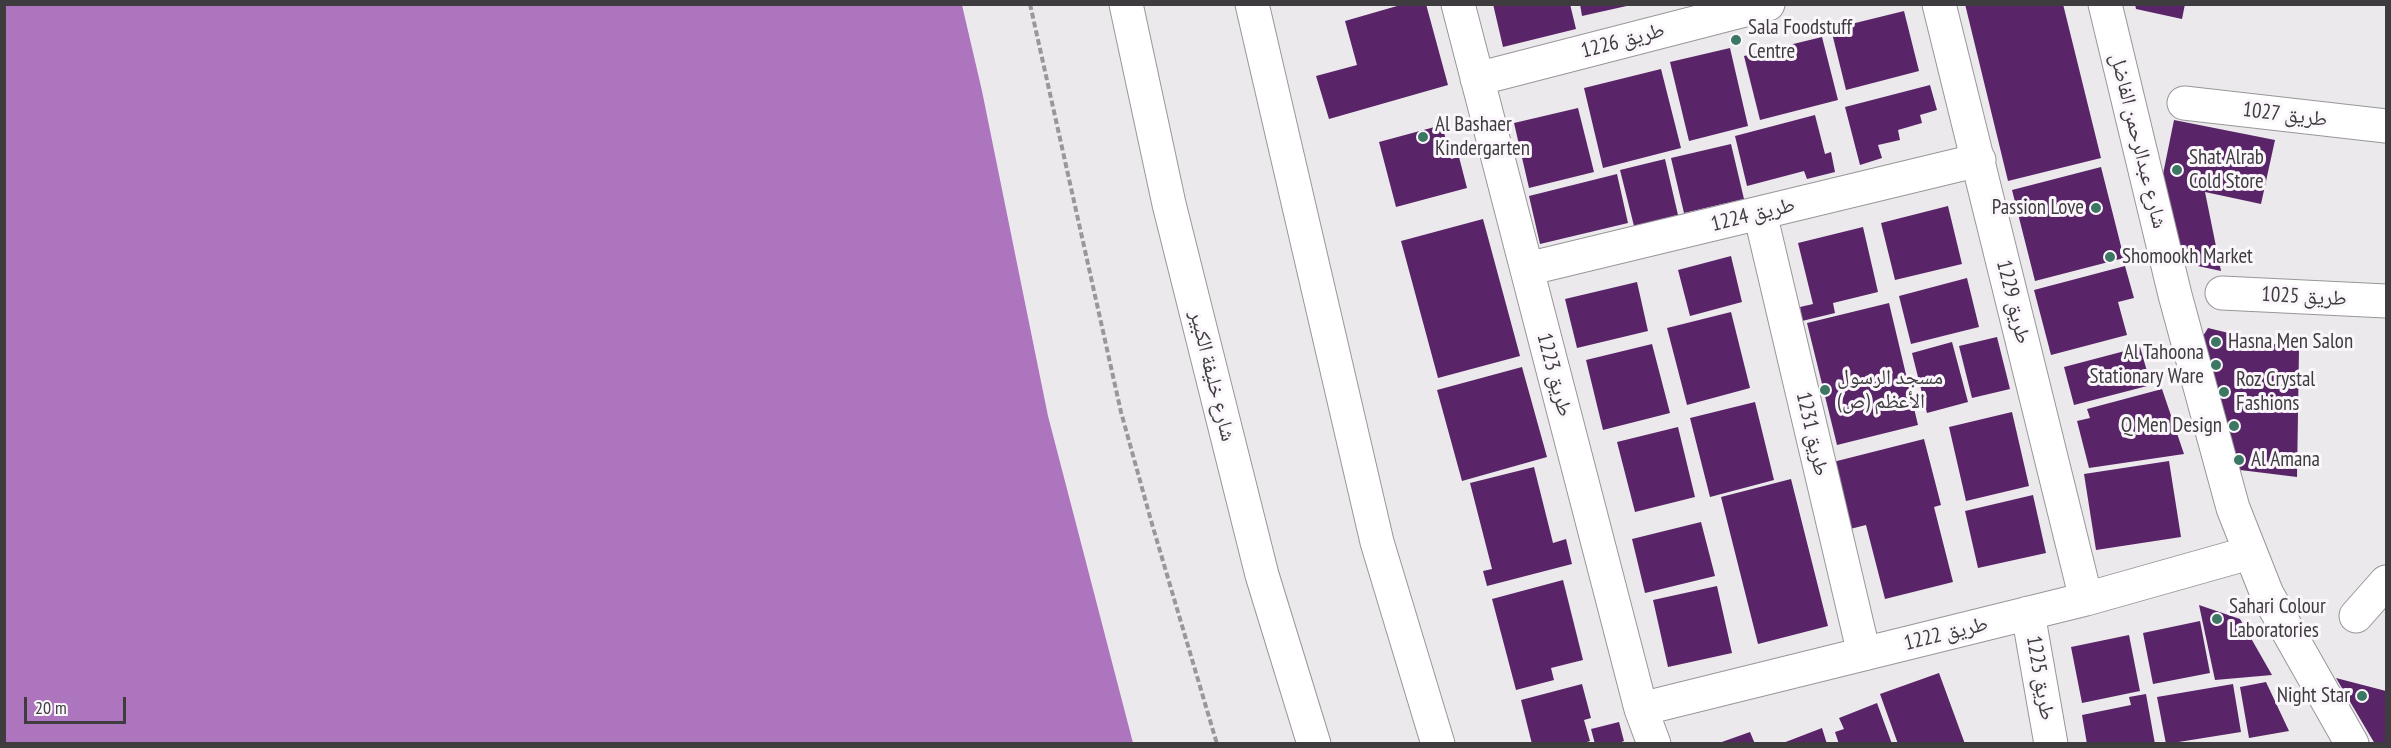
<!DOCTYPE html>
<html>
<head>
<meta charset="utf-8">
<style>
	body { margin:0 }
	#map { position:relative; width:2391px; height:748px; overflow:hidden; background:#ece9ed; font-family:"PT Sans Narrow",sans-serif }
	canvas { display:block }
	.frame { position:absolute; inset:0; border:6px solid #3e3c3e; pointer-events:none }
	.scale { position:absolute; left:24px; top:697px; width:102px; height:27px; box-sizing:border-box; border:3px solid #3e3c3e; border-top:0; padding-left:8px; font-size:18px; line-height:21px; white-space:nowrap; color:#3e3c3e; -webkit-text-stroke:4px #faf6fb; paint-order:stroke }
</style>
</head>
<body>
<div id="map">
<canvas width="2391" height="748"></canvas>
<div class="frame"></div>
<div class="scale">20 m</div>
</div>
<script>
const ctx = document.querySelector('canvas').getContext('2d');
ctx.lineJoin = 'round';
function fillPath(path, color) { ctx.fillStyle = color; ctx.fill(path, 'evenodd'); }
function stroke(path, color, width, dash) { ctx.strokeStyle = color; ctx.lineWidth = width; ctx.lineCap = dash ? 'butt' : 'round'; ctx.setLineDash(dash || []); ctx.stroke(path); }
function write(font, color, halo, rows, align = 'center') {
  ctx.font = font + ' "PT Sans Narrow","Noto Naskh Arabic",sans-serif'; ctx.lineWidth = 6; ctx.setLineDash([]); ctx.textBaseline = 'middle'; ctx.strokeStyle = halo; ctx.fillStyle = color; for (const [text, x, y, turn = 0] of rows) {
    ctx.save(); ctx.translate(x, y); ctx.rotate((+turn || 0) * Math.PI / 180); ctx.textAlign = isNaN(turn) ? turn : align; if (halo) ctx.strokeText(text, 0, 0); ctx.fillText(text, 0, 0); ctx.restore();
  }
}
const water = new Path2D(`
	M4,5H962L982,91L1048,416L1133,743H5Z`);
const building = new Path2D(`
	M1404,4H1426L1448,85L1329,119L1316,76L1357,65L1345,21Z
	M1493,4H1570L1576,29L1503,47Z
	M1580,4H1631V5L1582,16Z
	M1965,4H2063L2101,158L2008,181Z
	M2135,4H2185L2182,19L2136,9Z
	M1904,11L1919,71L1846,90L1831,29Z
	M1822,37L1838,100L1760,120L1744,56Z
	M1730,48L1748,126L1689,141L1670,62Z
	M1661,69L1681,148L1603,168L1584,88Z
	M1930,85L1937,110L1920,115L1922,123L1898,130L1900,140L1878,145L1882,158L1860,165L1845,107Z
	M1578,108L1594,172L1529,188L1514,123Z
	M1815,115L1825,154L1831,152L1835,172L1807,179L1804,171L1747,186L1735,136Z
	M2174,120L2275,140L2261,204L2205,192L2221,271L2184,263L2161,184Z
	M1442,125L1451,159L1459,157L1467,188L1396,207L1379,142Z
	M1731,144L1744,199L1684,213L1671,158Z
	M1665,159L1678,215L1634,226L1620,170Z
	M2101,167L2124,258L2035,281L2012,190Z
	M1617,174L1628,223L1540,244L1529,196Z
	M1948,206L1962,264L1895,280L1881,223Z
	M1483,219L1520,356L1438,378L1401,241Z
	M1863,227L1878,292L1833,303L1835,313L1802,321L1800,307L1813,304L1798,243Z
	M1731,256L1742,302L1690,316L1678,270Z
	M2125,266L2134,298L2118,302L2127,335L2051,355L2034,290Z
	M1967,278L1979,327L1911,344L1899,296Z
	M1637,282L1648,331L1577,348L1565,299Z
	M1889,303L1918,425L1837,445L1807,323Z
	M1731,312L1750,388L1687,405L1667,328Z
	M2208,328L2299,350L2297,477L2232,469L2198,344Z
	M1997,337L2010,389L1972,398L1959,346Z
	M1952,342L1968,402L1927,413L1912,353Z
	M1652,344L1670,413L1603,430L1586,360Z
	M2140,347L2151,385L2074,405L2064,367Z
	M1522,367L1547,457L1462,481L1437,390Z
	M2162,389L2184,454L2089,468L2077,421L2090,418L2087,409Z
	M1755,402L1774,480L1710,497L1690,418Z
	M2012,412L2029,486L1966,501L1949,427Z
	M1678,427L1695,497L1635,512L1617,442Z
	M1924,439L1941,505L1934,507L1953,582L1885,599L1866,525L1850,529L1833,462Z
	M2169,461L2181,537L2096,550L2084,474Z
	M1534,467L1553,543L1566,539L1572,564L1487,586L1483,571L1492,569L1470,483Z
	M1791,479L1828,626L1758,644L1721,497Z
	M2033,495L2046,553L1978,568L1965,511Z
	M1701,522L1715,576L1645,593L1632,539Z
	M1563,580L1583,660L1551,668L1554,680L1516,690L1492,599Z
	M1717,586L1732,653L1668,667L1653,600Z
	M2199,605L2240,619L2272,675L2215,680Z
	M2200,621L2210,673L2153,684L2143,633Z
	M2129,635L2140,691L2082,703L2071,647Z
	M1939,673L1965,744H1898L1880,694Z
	M2336,678L2386,691V744H2375Z
	M2266,682L2289,731L2249,738L2240,687Z
	M1582,684L1591,718L1584,720L1590,741L1581,744H1532L1521,700Z
	M2233,684L2241,732L2166,744L2157,697Z
	M2146,694L2155,744H2087L2082,715L2131,705L2129,697Z
	M1877,703L1892,744H1839L1835,732L1844,729L1839,718Z
	M1619,722L1624,741L1616,744H1595L1591,729Z
	M1822,728L1827,744H1783V743Z
	M1750,732L1755,744H1719V743Z`);
const path = new Path2D(`
	M1030,4L1121,412L1152,524L1217,744`);
const minor = new Path2D(`
	M1458,4L1641,709L1654,744
	M1939,4L2086,599
	M2105,4L2175,295L2233,508L2267,594L2352,744
	M1477,79L1768,4
	M2184,103L2386,126
	M1760,213L1864,654
	M1527,269L1979,160
	M2222,293L2386,301
	M2028,613L2051,744
	M2356,616L2386,582
	M1641,709L2086,599L2249,553`);
const major = new Path2D(`
	M1126,4L1169,204L1262,575L1314,744
	M1252,4L1377,542L1438,744`);
const markers = [
	[1736,40,6,"#3b7762"],
	[1423,137,6,"#3b7762"],
	[2177,170,6,"#3b7762"],
	[2096,208,6,"#3b7762"],
	[2110,257,6,"#3b7762"],
	[2216,342,6,"#3b7762"],
	[2216,365,6,"#3b7762"],
	[1825,390,6,"#3b7762"],
	[2224,392,6,"#3b7762"],
	[2234,426,6,"#3b7762"],
	[2239,460,6,"#3b7762"],
	[2217,619,6,"#3b7762"],
	[2362,696,6,"#3b7762"]
];
const poiNames = [
	["Sala Foodstuff",1748,28],
	["Centre",1748,52],
	["Al Bashaer",1435,125],
	["Kindergarten",1435,149],
	["Shat Alrab",2189,158],
	["Cold Store",2189,182],
	["Passion Love",2084,208,"right"],
	["Shomookh Market",2122,257],
	["Hasna Men Salon",2228,342],
	["Al Tahoona",2204,353,"right"],
	["Stationary Ware",2204,377,"right"],
	["مسجد الرسول",1837,378],
	["الأعظم (ص)",1837,402],
	["Roz Crystal",2236,380],
	["Fashions",2236,404],
	["Q Men Design",2222,426,"right"],
	["Al Amana",2251,460],
	["Sahari Colour",2229,607],
	["Laboratories",2229,631],
	["Night Star",2350,696,"right"]
];
const streetNames = [
	["طريق 1226",1623,41,-15],
	["طريق 1027",2285,115,7],
	["شارع عبدالرحمن الفاضل",2138,141,76],
	["طريق 1224",1753,215,-14],
	["طريق 1025",2304,297,3],
	["طريق 1229",2013,302,76],
	["طريق 1223",1554,375,75],
	["شارع خليفة الكبير",1212,376,76],
	["طريق 1231",1812,434,77],
	["طريق 1222",1946,634,-14],
	["طريق 1225",2040,678,80]
];
fillPath(water, '#ac75bd');
fillPath(building, '#592568');
stroke(minor, '#99969a', 35);
stroke(major, '#99969a', 35);
stroke(path, '#99979a', 4, [6, 3]);
stroke(minor, '#fff', 33);
stroke(major, '#fff', 33);
for (const [x, y, r, color] of markers) { const dot = new Path2D(); dot.arc(x, y, r, 0, 2 * Math.PI); ctx.fillStyle = color; ctx.fill(dot); stroke(dot, '#faf6fb', 2); }
write('21px', '#3e3c3e', '#faf6fb', poiNames, 'left');
write('21px', '#3e3c3e', '#faf6fb', streetNames);
</script>
</body>
</html>
